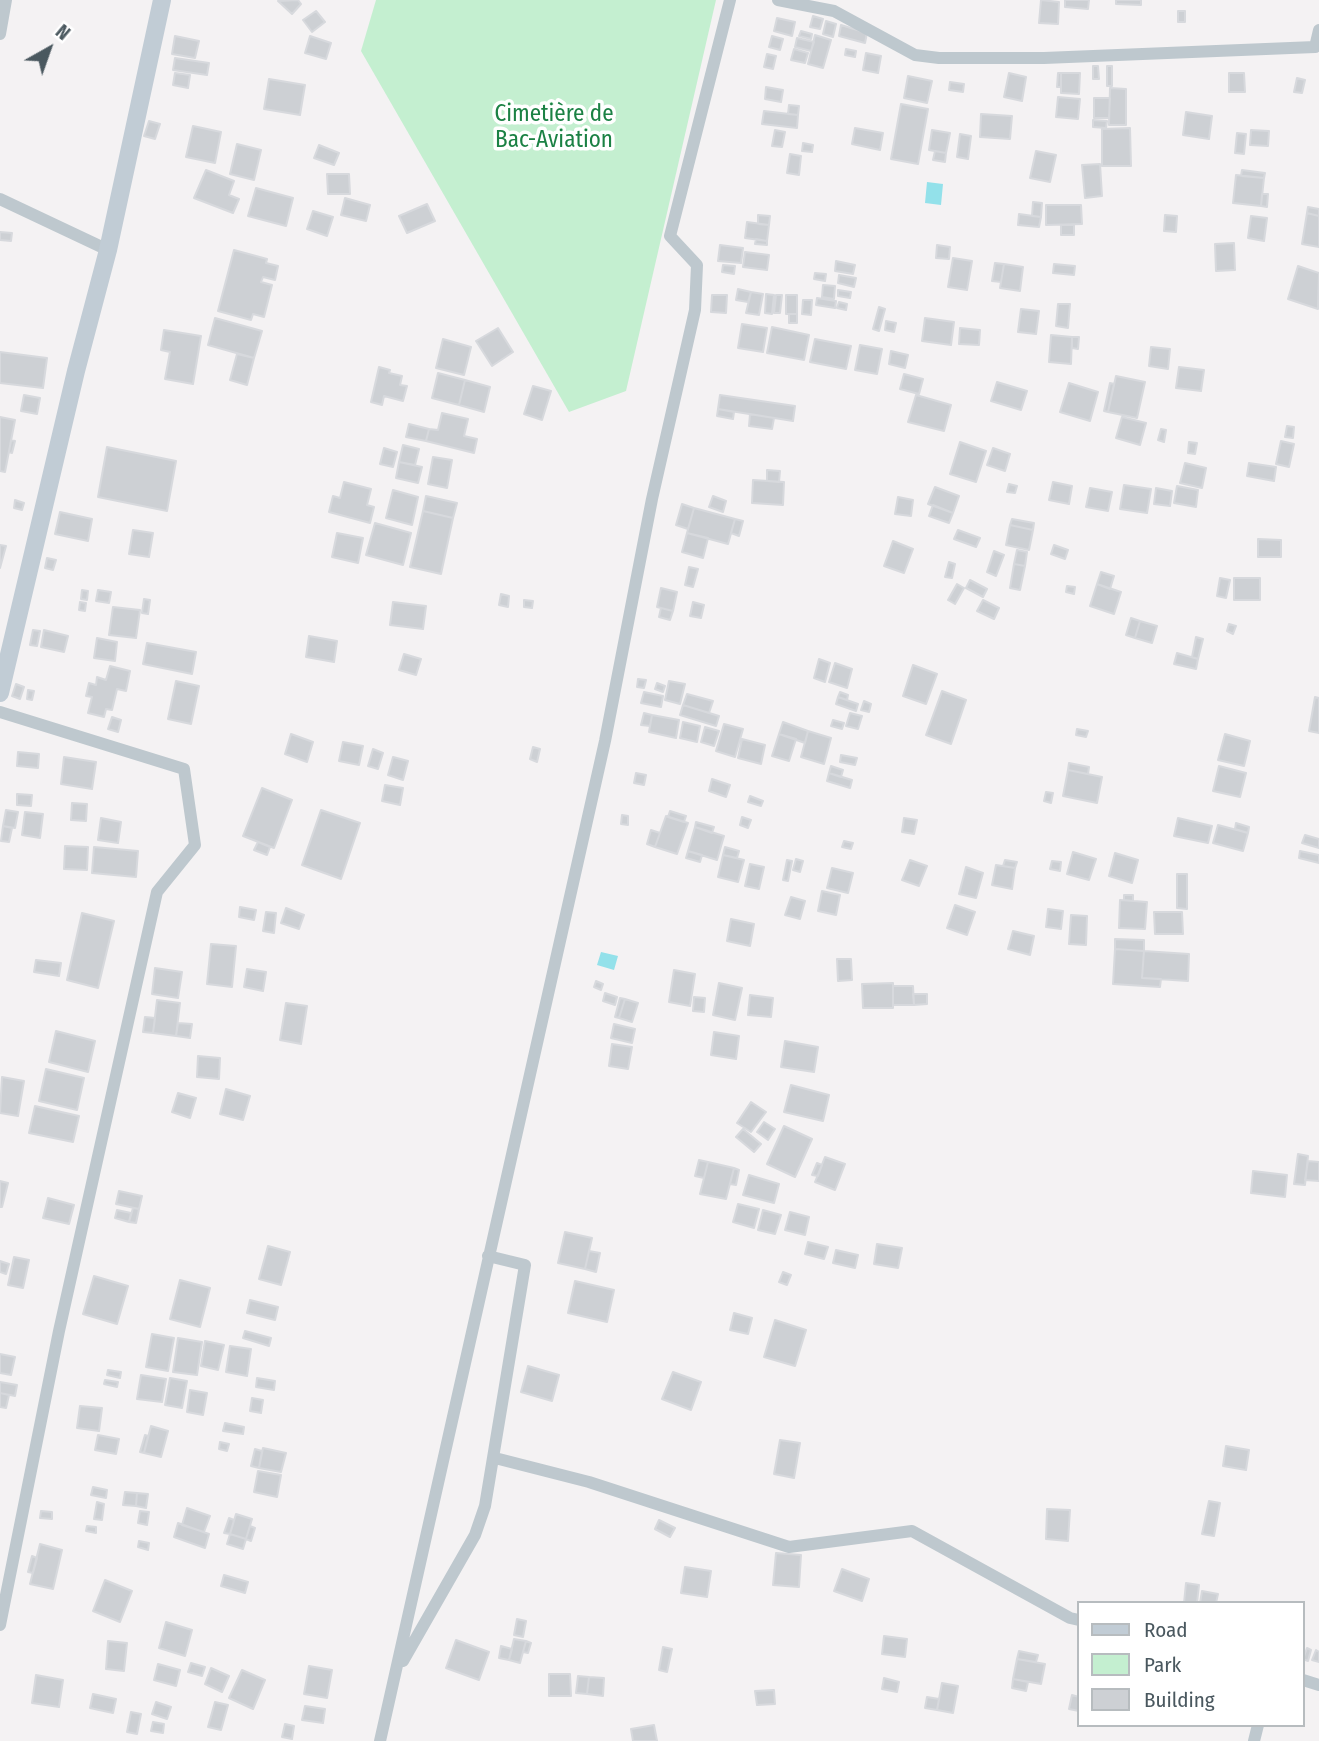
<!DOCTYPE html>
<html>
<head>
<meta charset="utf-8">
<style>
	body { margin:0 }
	#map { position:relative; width:1319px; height:1741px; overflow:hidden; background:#f4f2f3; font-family:"Fira Sans Condensed",sans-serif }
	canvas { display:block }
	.legend { position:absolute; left:1077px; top:1601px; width:228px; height:126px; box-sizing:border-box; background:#fff; border:2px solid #b7bcbf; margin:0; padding:9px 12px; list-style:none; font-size:21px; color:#4a585f }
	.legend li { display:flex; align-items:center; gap:14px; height:35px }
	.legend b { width:35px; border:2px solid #b7bcbf }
	.north { position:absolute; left:14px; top:14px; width:70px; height:70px; -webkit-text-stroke:5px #fff; paint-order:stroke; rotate:40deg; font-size:19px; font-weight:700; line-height:28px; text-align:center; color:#4a585f }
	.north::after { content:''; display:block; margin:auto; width:24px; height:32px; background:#4a585f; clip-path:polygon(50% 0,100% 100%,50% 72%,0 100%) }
</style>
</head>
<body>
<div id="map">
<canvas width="1319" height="1741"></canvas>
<ul class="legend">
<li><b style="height:9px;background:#c1ccd5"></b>Road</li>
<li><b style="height:19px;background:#c4efd0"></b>Park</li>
<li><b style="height:19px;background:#cdd0d4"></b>Building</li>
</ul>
<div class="north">N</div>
</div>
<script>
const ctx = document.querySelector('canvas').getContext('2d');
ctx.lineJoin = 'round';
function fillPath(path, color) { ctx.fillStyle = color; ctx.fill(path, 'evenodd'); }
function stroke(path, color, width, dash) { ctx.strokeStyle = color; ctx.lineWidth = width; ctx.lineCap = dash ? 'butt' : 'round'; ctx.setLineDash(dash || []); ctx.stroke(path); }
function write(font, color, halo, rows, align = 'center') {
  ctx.font = font + ' "Fira Sans Condensed",sans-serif'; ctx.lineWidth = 7; ctx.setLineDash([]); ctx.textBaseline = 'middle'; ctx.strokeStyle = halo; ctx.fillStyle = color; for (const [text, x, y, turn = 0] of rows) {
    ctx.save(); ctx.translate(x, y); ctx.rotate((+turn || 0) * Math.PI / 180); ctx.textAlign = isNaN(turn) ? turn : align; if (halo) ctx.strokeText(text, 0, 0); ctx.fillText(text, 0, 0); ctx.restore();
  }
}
const green = new Path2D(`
	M376,0H716L626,391L569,412L361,51Z`);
const water = new Path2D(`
	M927,182L943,184L941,205L925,203Z
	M601,952L618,956L614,970L597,965Z`);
const building = new Path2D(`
	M298,0L301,4L292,14L278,1Z
	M1041,0L1059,2L1058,24L1039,23Z
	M1065,0H1089L1088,9L1065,7Z
	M1116,0H1141V5L1116,4Z
	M316,11L325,22L312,32L303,20Z
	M1178,11H1185V22H1178Z
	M813,16L823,19L820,29L810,27Z
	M777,18L795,22L792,36L774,31Z
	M826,21L836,24L833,37L823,34Z
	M841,25L867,33L865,43L839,36Z
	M801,31L812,34L811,39L799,36Z
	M815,35L831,40L823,68L808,64Z
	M175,36L199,41L195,58L172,54Z
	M310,36L331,43L326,59L305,53Z
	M772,36L783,39L780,50L769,47Z
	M797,38L814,42L811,51L795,47Z
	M794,49L808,53L805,63L791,60Z
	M846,49L856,51L855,57L845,55Z
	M866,53L881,56L878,73L863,70Z
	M767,54L776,56L773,69L764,67Z
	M175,58L209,63L207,75L173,70Z
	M1093,66H1098L1099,79H1093Z
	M1107,66H1112V86H1107Z
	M175,73L190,75L188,88L173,85Z
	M1009,73L1026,77L1022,101L1004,97Z
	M1058,73H1061V87H1057Z
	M1061,73H1080L1079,94L1061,93Z
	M1229,73H1244L1245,92H1229Z
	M908,76L932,81L927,103L904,98Z
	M1297,78L1305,80L1302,93L1294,92Z
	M269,79L305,85L300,115L264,109Z
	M950,82L964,84L963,92L949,90Z
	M766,87L783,90L781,102L765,99Z
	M1110,88L1126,89V125H1109Z
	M1058,97L1080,99L1078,119L1056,117Z
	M1094,98H1110L1109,118H1094Z
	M901,104L928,109L918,164L891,159Z
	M789,105L799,106L798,115L788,114Z
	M764,111L798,115L797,128L762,124Z
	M1186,112L1212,116L1209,139L1183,135Z
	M981,114L1012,116L1010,139L980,137Z
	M1093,120L1107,121L1106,128L1093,127Z
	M149,121L160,124L155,139L144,136Z
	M193,126L221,132L215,163L186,157Z
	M855,128L883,133L880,150L852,144Z
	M1130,128L1131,166H1102V129Z
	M775,130L785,132L782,147L772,146Z
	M932,130L950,133L946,153L929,150Z
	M1251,130L1269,131L1268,146L1250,145Z
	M1237,133L1246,134L1244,154L1235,153Z
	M960,134L971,136L968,159L957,157Z
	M803,143L813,145L812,152L802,151Z
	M237,144L261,150L254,180L230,174Z
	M319,145L339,153L334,165L314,158Z
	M935,151L946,153L945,162L933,160Z
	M1036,151L1056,155L1050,182L1030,178Z
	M790,154L801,156L799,175L787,173Z
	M1100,164L1102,196L1085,198L1082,165Z
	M206,170L234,181L229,195L239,199L233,213L194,198Z
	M1242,170L1265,173L1264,178L1241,176Z
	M327,174H349L350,194H328Z
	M1236,175L1264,178L1261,206L1233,203Z
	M256,188L293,198L286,226L248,216Z
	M1262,194H1268L1267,207L1261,206Z
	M345,198L370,205L366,221L341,215Z
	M1033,202L1042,203L1041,217L1032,216Z
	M427,204L435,221L407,233L399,216Z
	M1046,205H1081L1082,224L1046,225Z
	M1308,207L1319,209V216L1307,213Z
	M313,211L333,217L327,236L307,229Z
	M1307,213L1319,216V247L1302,244Z
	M1019,214L1041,217L1039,227L1018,225Z
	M758,215L770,216L769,225L758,224Z
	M1165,215L1177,216L1176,232L1164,231Z
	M1251,216L1267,218L1264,241L1248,238Z
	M747,222L769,225L767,241L745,238Z
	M1061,225H1074V235H1061Z
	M0,232L12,233L11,241L0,240Z
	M756,239L767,241V245L755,244Z
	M1234,243L1235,270L1216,271L1215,244Z
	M720,245L743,248L741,263L718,261Z
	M937,245L950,247L949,259L936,258Z
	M234,250L267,259L266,263L278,266L275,280L263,277L261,282L272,285L264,317L253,314L251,320L218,311Z
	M745,252L769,255L767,270L743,267Z
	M953,258L972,261L967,290L948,287Z
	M836,261L855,265L853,274L835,271Z
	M995,263L1004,264L1001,282L992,281Z
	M1004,264L1023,267L1020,291L1000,288Z
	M1054,264L1075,266L1074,275L1053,273Z
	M723,265L735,266L734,274L722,272Z
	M1298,266L1319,273L1318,309L1288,299Z
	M815,273L826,274L825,281L814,279Z
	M839,275L856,278L854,287L838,283Z
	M823,285L835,286L834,299L822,297Z
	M738,289L751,292L748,302L736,300Z
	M838,290L851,292L850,298L838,296Z
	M751,292L763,294L759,315L746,313Z
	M766,294L774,295L772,314L765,313Z
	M712,295H727L726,313L711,312Z
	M776,295H782L780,313H774Z
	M786,295H797V314H786Z
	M817,298L836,301L835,308L816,305Z
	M803,300H812L811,315L802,314Z
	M839,302L847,304L846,310L837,308Z
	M1058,304H1070L1068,328L1056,326Z
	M879,307L885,309L879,331L873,329Z
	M1021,309L1039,311L1036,334L1018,332Z
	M789,314H797V323H789Z
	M215,318L262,331L254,358L208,345Z
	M925,318L954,322L951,345L922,341Z
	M886,321L896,323L894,332L885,330Z
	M742,324L767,328L763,352L738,348Z
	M772,327L809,335L804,360L767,353Z
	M498,328L513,352L492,366L476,341Z
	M960,328L980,330L979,345L959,344Z
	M164,330L201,336L193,384L165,379L170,352L161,350Z
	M1051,335L1072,337L1071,364L1049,362Z
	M1072,337H1079L1078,349L1072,348Z
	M443,339L471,347L464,375L436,368Z
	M815,339L851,346L846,369L810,362Z
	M860,345L882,349L877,374L855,370Z
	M1151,347L1170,349L1168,369L1149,366Z
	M891,351L908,355L905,368L889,364Z
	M0,352L47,358L43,388L0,383Z
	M237,354L254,358L247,385L230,380Z
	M379,367L390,370L389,373L402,376L400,385L407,386L403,401L384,396L382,405L371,402Z
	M1179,367L1204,370L1201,391L1176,388Z
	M438,373L465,380L459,405L432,398Z
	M904,374L923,379L919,394L900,389Z
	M1116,376L1145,382L1137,418L1108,412Z
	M465,380L490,387L484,412L459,405Z
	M997,382L1027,391L1021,410L991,401Z
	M1069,383L1098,392L1090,421L1060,412Z
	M1110,383L1114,384L1108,412L1104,411Z
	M533,386L551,391L542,420L524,414Z
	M24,395L40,398L37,414L21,411Z
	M720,395L795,406L793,421L718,409Z
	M916,395L951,405L944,431L908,422Z
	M718,409L734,412L733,419L717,416Z
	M442,413L468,419L464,436L477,439L474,453L426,441L429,429L438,430Z
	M750,414L774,418L772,429L749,426Z
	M0,417L15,420L5,472L0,471Z
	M1122,417L1146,423L1140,445L1116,438Z
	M409,424L429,429L426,441L406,437Z
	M1287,426L1294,427L1293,438L1285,437Z
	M1161,429L1166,430L1164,442L1158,440Z
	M11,440L15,441L12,453L9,452Z
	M1281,441L1294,444L1289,467L1276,464Z
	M960,442L986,451L976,482L950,474Z
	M1189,442L1197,443L1195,454L1188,453Z
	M403,445L419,449L415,465L399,462Z
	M107,447L176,461L167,511L98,497Z
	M384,448L397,452L393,467L380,464Z
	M993,448L1010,454L1005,471L987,465Z
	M433,457L452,460L447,488L428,484Z
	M399,462L422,467L418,483L396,478Z
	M1185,463L1206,468L1202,488L1180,483Z
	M1249,463L1276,467L1274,481L1247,476Z
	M767,470L780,471L779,482L767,481Z
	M753,480L784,482L783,505L752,503Z
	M344,482L371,489L367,505L374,507L370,523L329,512L333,496L340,498Z
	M1053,482L1072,486L1069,504L1049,500Z
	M1009,484L1017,486L1015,493L1007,492Z
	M1124,485L1151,489L1147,513L1120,509Z
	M1177,486L1198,490L1196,507L1174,503Z
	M935,487L959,496L953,513L928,504Z
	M1090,488L1112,492L1108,511L1086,507Z
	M1156,488L1172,491L1170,506L1154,504Z
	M393,490L418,497L412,525L386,518Z
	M426,496L457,503L453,518L423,511Z
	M713,496L726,501L723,512L709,507Z
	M898,497L913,500L911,516L895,514Z
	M15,500L24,503L22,510L14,508Z
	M682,504L694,508L688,529L676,525Z
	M933,505L953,513L949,523L929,516Z
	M694,508L735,519L728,544L687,533Z
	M423,511L453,518L441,574L410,567Z
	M60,512L92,519L88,541L55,534Z
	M735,519L743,521L739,536L731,533Z
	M1012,519L1034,523L1033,530L1010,525Z
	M375,523L411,533L403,565L366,555Z
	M1010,525L1033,530L1029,550L1006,545Z
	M133,530L153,533L149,557L129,554Z
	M958,530L980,538L976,547L954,539Z
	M337,533L363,538L358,563L332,557Z
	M687,533L708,538L703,558L682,552Z
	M1258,539L1281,540V557H1258Z
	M893,541L913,549L904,573L884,566Z
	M0,545L6,546L0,568Z
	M1054,545L1068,550L1065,559L1051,554Z
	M1017,550L1027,552L1025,566L1014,564Z
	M994,551L1004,555L996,576L987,572Z
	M47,558L56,560L53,570L45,568Z
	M949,562L955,564L952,578L945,577Z
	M1014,564L1025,566L1020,590L1010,588Z
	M689,567L698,569L693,587L685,585Z
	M1101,572L1114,576L1110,589L1097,584Z
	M1220,578L1230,580L1226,598L1217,596Z
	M1234,578H1260V600H1234Z
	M970,580L987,589L983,597L966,588Z
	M957,584L964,588L955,604L948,600Z
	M1097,584L1121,592L1114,614L1090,606Z
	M1067,586L1075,587L1074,594L1066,592Z
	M661,588L677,592L673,611L657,607Z
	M82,590L88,591L87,600L81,599Z
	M98,590L111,592L109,603L96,601Z
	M501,594L509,596L508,607L499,605Z
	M144,599L150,600L148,614L142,613Z
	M524,600L533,601L532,608L524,607Z
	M983,600L999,608L994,619L977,611Z
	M80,602L86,603L85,611L79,610Z
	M393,602L426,606L423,629L390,625Z
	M693,602L704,605L701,618L690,616Z
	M113,607L140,610L136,638L109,635Z
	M661,608L673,611L670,620L659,617Z
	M1131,618L1140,621L1135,638L1126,635Z
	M1140,621L1157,626L1152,643L1135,638Z
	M1229,624L1236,626L1233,634L1227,631Z
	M33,630L40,631L37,646L30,645Z
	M44,630L68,636L64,652L41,647Z
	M309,636L337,641L334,662L306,657Z
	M1196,637L1203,639L1198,659L1192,657Z
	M97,638L117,642L115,661L94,658Z
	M147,643L196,652L192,674L143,664Z
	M1177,653L1198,659L1196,669L1174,664Z
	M404,654L421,659L416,675L399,670Z
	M819,659L830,663L825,682L814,678Z
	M835,663L852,669L847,688L829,682Z
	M913,665L937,674L926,704L903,696Z
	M110,666L130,671L126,691L117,689L112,710L106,709L104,717L88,713L92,697L86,696L89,683L96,685L97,677L106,680Z
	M638,679L646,680L644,688L637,687Z
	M176,681L199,686L191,724L168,719Z
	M669,681L685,684L680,704L665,700Z
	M657,683L665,686L663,692L655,689Z
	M16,684L24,687L20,699L12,696Z
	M28,690L34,691L32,700L27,699Z
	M942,691L966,700L951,744L926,735Z
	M644,692L663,696L661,707L641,703Z
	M840,692L848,695L847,700L838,697Z
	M687,694L713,701L709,713L683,705Z
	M838,697L858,704L856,711L836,704Z
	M1315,697L1319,698V733L1309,731Z
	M864,701L871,704L869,712L861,710Z
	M683,705L719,716L716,726L680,715Z
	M644,713L652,715L650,726L641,725Z
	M850,713L862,716L858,729L846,726Z
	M652,715L679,720L676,738L649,732Z
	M112,717L121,720L118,732L108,729Z
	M833,720L844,723L842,729L831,726Z
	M683,722L700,726L697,742L680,738Z
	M783,722L808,731L805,743L779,734Z
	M724,724L743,729L735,757L716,751Z
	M705,727L719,731L714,746L701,742Z
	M1077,729L1088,731L1086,737L1076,735Z
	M808,731L831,738L824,764L801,757Z
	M291,734L313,742L307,762L285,754Z
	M779,734L796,739L789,761L772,756Z
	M1225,734L1250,741L1244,766L1218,760Z
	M742,739L765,745L761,764L738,758Z
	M343,742L363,746L359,765L339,761Z
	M533,747L540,749L537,762L530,759Z
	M373,749L383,753L378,769L368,766Z
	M18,752L39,754L38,768L17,766Z
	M841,755L857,758L855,765L840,762Z
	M64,757L96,762L92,789L61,784Z
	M393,757L408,761L403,780L388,775Z
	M1069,763L1089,767L1088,774L1068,770Z
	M831,766L843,770L841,777L829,773Z
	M1219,766L1246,773L1240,797L1213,791Z
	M1068,770L1102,777L1097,803L1063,796Z
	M636,773L646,775L644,785L634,783Z
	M829,773L852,780L850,788L827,781Z
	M712,779L730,785L726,797L709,791Z
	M385,785L403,788L400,805L382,801Z
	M262,788L292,800L274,848L243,836Z
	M1046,792L1053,793L1051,803L1044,801Z
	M17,794L32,795L31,806L17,805Z
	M750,796L763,801L761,806L748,802Z
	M72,803L87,804L86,821L71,820Z
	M6,810L18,812L15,828L3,826Z
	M321,810L360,823L341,879L302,865Z
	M670,811L686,816L684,822L668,817Z
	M25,812L43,814L40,838L22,835Z
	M622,815L628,816V825L621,824Z
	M666,816L688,823L677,854L655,847Z
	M742,817L751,820L748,828L740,825Z
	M101,818L121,822L118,843L98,840Z
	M904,818L917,820L914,834L902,832Z
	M1178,818L1212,826L1208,843L1174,836Z
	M696,822L714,827L712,833L695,827Z
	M1236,823L1249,827L1248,833L1235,829Z
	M1218,825L1248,833L1243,851L1213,843Z
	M3,826L12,828L9,842L1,841Z
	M695,827L724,836L717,860L688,851Z
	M651,830L660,833L655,847L647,844Z
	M1305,835L1319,839V848L1302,843Z
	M844,841L853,843L851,849L842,847Z
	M258,842L270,847L267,855L254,850Z
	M65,846L88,847L87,870L64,869Z
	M94,847L138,851L136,877L92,873Z
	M725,847L739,851L737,858L723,855Z
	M688,851L702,855L700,862L686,858Z
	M1300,851L1319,855V863L1299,858Z
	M1073,852L1096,859L1089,880L1067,874Z
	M1115,853L1138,860L1132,883L1109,876Z
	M723,855L744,860L738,882L718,877Z
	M796,859L803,861L800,872L793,870Z
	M787,860L792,861L788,881L783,880Z
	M910,860L927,866L919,886L902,880Z
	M1005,860L1017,862L1015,868L1003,866Z
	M1052,861L1061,862L1060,871L1050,869Z
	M750,864L764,867L759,889L745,886Z
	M996,865L1015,868L1012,889L992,885Z
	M966,867L983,873L976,898L959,894Z
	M832,868L853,873L848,893L827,888Z
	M1177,874H1187V909L1177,908Z
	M822,891L840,895L836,915L818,911Z
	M1124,895H1133V901L1124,900Z
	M791,897L805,901L800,919L785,915Z
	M1120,900L1147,902L1145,929L1119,928Z
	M955,905L975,912L967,935L947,928Z
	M240,907L256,910L254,920L239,917Z
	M286,908L304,915L299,929L281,923Z
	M1048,909L1063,911L1061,929L1046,927Z
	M266,912L276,913L274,933L263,931Z
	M1154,912H1182L1183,934H1155Z
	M82,913L114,921L98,988L67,980Z
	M1071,915L1087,916L1086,945L1069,944Z
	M731,919L754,924L750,946L727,941Z
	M1013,931L1034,936L1030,955L1008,949Z
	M1115,939L1144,940V951L1115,949Z
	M211,944L236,946L232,987L207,984Z
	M1115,949L1144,951L1142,978L1161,979L1160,987L1113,984Z
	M1144,951L1189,954L1188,981L1142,978Z
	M837,959H851L852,980L838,981Z
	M36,960L61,963L59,976L34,972Z
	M155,968L182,972L178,998L152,994Z
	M247,969L266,972L263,991L244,987Z
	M674,970L695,974L690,1006L669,1002Z
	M596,981L603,984L601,990L594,987Z
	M719,983L742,988L735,1020L713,1015Z
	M893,983V1008H863L862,984Z
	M893,986H913L914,1005H893Z
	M605,993L617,997L615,1005L603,1001Z
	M913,994H927V1004L914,1005Z
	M750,995L773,998L771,1017L748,1015Z
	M694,997L705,998L704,1012L693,1011Z
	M620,998L625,999L619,1018L615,1017Z
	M625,999L638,1003L632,1022L619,1018Z
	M157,1000L180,1003L176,1036L153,1033Z
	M286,1003L307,1006L301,1044L280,1040Z
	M145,1017L155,1018L153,1033L143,1032Z
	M178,1023L192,1024L190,1038L176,1036Z
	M614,1024L635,1029L632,1043L611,1038Z
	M56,1031L95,1041L88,1072L49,1062Z
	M714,1032L739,1036L736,1059L711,1055Z
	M785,1041L818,1047L814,1072L781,1067Z
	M612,1044L632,1047L628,1069L609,1066Z
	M198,1056L220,1058L219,1079L197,1077Z
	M46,1069L84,1078L77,1110L39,1101Z
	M2,1077L24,1081L18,1116L0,1113Z
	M791,1085L829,1095L823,1121L784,1112Z
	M226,1089L250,1096L243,1120L220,1114Z
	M178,1093L196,1098L190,1118L172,1112Z
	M751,1102L766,1112L751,1132L737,1123Z
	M35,1106L79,1116L73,1142L29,1133Z
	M764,1122L775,1129L768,1140L757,1132Z
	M784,1126L812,1139L795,1177L767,1164Z
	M743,1129L761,1144L754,1152L736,1137Z
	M1298,1154L1308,1156L1305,1185L1294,1184Z
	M825,1157L845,1164L835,1190L815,1182Z
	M699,1160L708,1162L704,1178L695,1176Z
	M1308,1161L1319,1162V1181L1305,1180Z
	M708,1162L734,1168L726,1199L700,1194Z
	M817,1163L822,1165L818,1176L812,1175Z
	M734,1168L739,1170L736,1185L730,1184Z
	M1253,1171L1287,1175L1285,1197L1251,1193Z
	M749,1175L779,1184L774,1203L743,1195Z
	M0,1181L8,1183L2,1207H0Z
	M119,1191L142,1196L139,1209L116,1204Z
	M48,1198L74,1205L69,1224L43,1218Z
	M738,1204L759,1209L754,1228L733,1222Z
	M133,1208L139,1209L136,1223L129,1222Z
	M117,1210L131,1213L129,1222L115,1218Z
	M763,1210L781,1215L775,1234L758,1230Z
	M790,1212L809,1217L805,1235L785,1230Z
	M565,1232L592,1238L585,1269L558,1263Z
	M808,1242L828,1247L824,1259L805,1254Z
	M877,1244L902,1248L898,1268L874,1264Z
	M268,1246L290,1252L281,1285L259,1279Z
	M836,1250L858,1255L855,1268L833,1263Z
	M589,1251L600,1253L596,1272L585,1269Z
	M14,1257L29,1260L23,1288L8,1285Z
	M0,1261L9,1264L6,1274L0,1272Z
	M783,1272L791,1275L787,1285L779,1282Z
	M94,1276L128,1286L117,1324L83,1314Z
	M180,1280L210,1288L200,1327L170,1319Z
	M575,1281L614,1290L607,1322L568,1313Z
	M250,1300L278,1307L275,1320L247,1313Z
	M734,1313L752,1318L748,1334L730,1330Z
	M775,1320L806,1330L795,1366L764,1357Z
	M245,1331L271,1338L269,1346L243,1338Z
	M152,1334L174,1338L168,1371L146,1367Z
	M178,1338L202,1342L197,1375L173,1372Z
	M205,1341L224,1345L218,1370L201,1366Z
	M230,1346L251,1349L247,1376L226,1372Z
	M0,1354L15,1357L11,1375L0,1373Z
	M528,1366L559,1375L552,1401L521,1392Z
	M108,1370L121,1372L120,1378L107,1375Z
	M673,1372L701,1382L691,1410L662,1399Z
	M141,1375L166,1379L162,1402L137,1399Z
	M170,1378L187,1381L182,1408L165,1405Z
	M257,1378L275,1381L274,1390L256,1387Z
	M105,1380L118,1382L117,1387L104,1384Z
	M0,1382L17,1385L15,1396L0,1393Z
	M190,1390L207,1393L203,1415L187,1412Z
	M0,1393L9,1395L6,1408L0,1407Z
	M252,1398L263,1400L261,1413L250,1411Z
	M80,1406L102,1408L99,1431L77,1428Z
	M225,1423L244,1427L243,1434L223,1431Z
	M151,1426L168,1431L161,1457L144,1453Z
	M98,1435L119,1439L116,1454L95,1450Z
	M145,1435L148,1436L144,1453L140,1452Z
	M780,1440L800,1443L794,1478L774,1474Z
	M220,1442L229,1444L227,1451L219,1449Z
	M1226,1446L1249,1450L1246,1470L1223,1466Z
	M263,1448L286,1453L281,1472L259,1468Z
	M255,1449L262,1451L259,1468L251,1466Z
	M258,1471L281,1475L277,1497L254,1492Z
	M93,1487L107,1490L106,1498L91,1495Z
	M125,1492L137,1493L136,1506L123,1505Z
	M137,1493L148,1494L146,1508L136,1506Z
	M1209,1501L1220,1503L1214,1536L1202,1534Z
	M97,1502L104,1504L102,1520L94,1519Z
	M187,1508L210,1516L204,1532L182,1525Z
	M1047,1509L1070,1510L1068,1541L1046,1539Z
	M41,1511L52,1512V1519L40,1518Z
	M140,1511L149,1512L147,1525L138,1523Z
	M236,1514L252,1519L246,1539L230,1534Z
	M229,1518L234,1520L230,1534L224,1533Z
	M659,1520L675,1528L670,1537L655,1529Z
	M178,1523L209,1534L205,1548L174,1537Z
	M87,1526L96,1527V1533L86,1531Z
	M250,1526L255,1528L251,1541L246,1539Z
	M230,1534L246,1539L243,1549L227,1544Z
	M139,1541L149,1543L148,1550L138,1547Z
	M40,1544L62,1550L53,1589L30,1584Z
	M776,1553L801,1555L799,1587L773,1585Z
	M32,1556L37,1558L33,1573L28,1572Z
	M685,1567L711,1571L707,1597L681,1593Z
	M842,1569L869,1579L862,1601L834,1591Z
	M224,1575L248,1582L245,1593L221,1586Z
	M105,1580L132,1591L120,1622L93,1611Z
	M1186,1583L1199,1585L1197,1603H1184Z
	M1202,1591L1218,1594L1216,1603H1200Z
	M517,1619L526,1621L523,1637L514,1635Z
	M166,1622L192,1630L185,1656L159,1648Z
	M884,1636L907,1639L905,1657L882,1654Z
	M514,1639L526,1641L520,1663L509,1660Z
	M456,1640L489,1652L479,1680L446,1668Z
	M108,1641L127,1643L124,1671L106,1669Z
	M526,1641L531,1643L528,1653L523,1652Z
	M501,1646L512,1649L509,1660L499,1658Z
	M663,1647L672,1649L667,1672L659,1670Z
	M1307,1648L1311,1650L1308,1661L1303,1659Z
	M1316,1650L1319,1652V1662L1312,1660Z
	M1019,1651L1038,1655L1036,1662L1017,1659Z
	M1017,1659L1045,1664L1041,1684L1013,1679Z
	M191,1663L205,1667L202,1676L188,1672Z
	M158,1664L180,1670L176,1686L154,1680Z
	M309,1666L332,1670L327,1698L304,1694Z
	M211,1668L229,1676L222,1692L205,1684Z
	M242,1670L265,1680L253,1709L229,1698Z
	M549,1674H570L571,1696H549Z
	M36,1675L63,1680L59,1707L32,1703Z
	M578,1676L589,1677L587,1694L576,1693Z
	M589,1677L604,1678L603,1696L587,1694Z
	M884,1678L899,1682L897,1692L882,1689Z
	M1013,1679L1028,1682L1026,1691L1012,1688Z
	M942,1683L958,1686L953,1713L937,1710Z
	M774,1690L775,1704L757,1705L755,1691Z
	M93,1694L116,1699L113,1713L90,1708Z
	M1072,1695L1079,1697V1711L1069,1709Z
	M927,1697L939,1699L937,1710L925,1708Z
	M156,1702L171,1707L167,1719L152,1714Z
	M215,1702L228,1705L221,1730L208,1727Z
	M305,1706L325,1709L323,1723L302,1720Z
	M131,1712L141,1714L137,1734L127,1732Z
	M153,1722L164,1724L163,1733L151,1731Z
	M285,1724L294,1726L292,1739L282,1737Z
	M654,1725L657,1741H633L631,1729Z`);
const street = new Path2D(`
	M778,0L834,11L915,55L939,58H1044L1315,47L1319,30
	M0,34L6,0
	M0,199L108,250
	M0,712L184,769L195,845L157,892L59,1331L0,1625
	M495,1458L589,1482L789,1547L912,1531L1070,1618L1079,1620
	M403,1661L475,1535L485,1506L525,1265L488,1256
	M1303,1680L1319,1685
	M380,1741L605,741L652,499L695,310L697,265L670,236L730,0
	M1254,1741L1258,1725`);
const secondary = new Path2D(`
	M0,693L76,371L108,250L162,0`);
const parkNames = [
	["Cimetière de",554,115],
	["Bac-Aviation",554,141]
];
fillPath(green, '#c4efd0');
fillPath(water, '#93e1ea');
fillPath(building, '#cdd0d4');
stroke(building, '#d7d9dd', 2);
stroke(street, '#bec8ce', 12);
stroke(secondary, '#c1ccd5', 18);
write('23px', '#1b8144', '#fff', parkNames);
</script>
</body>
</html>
